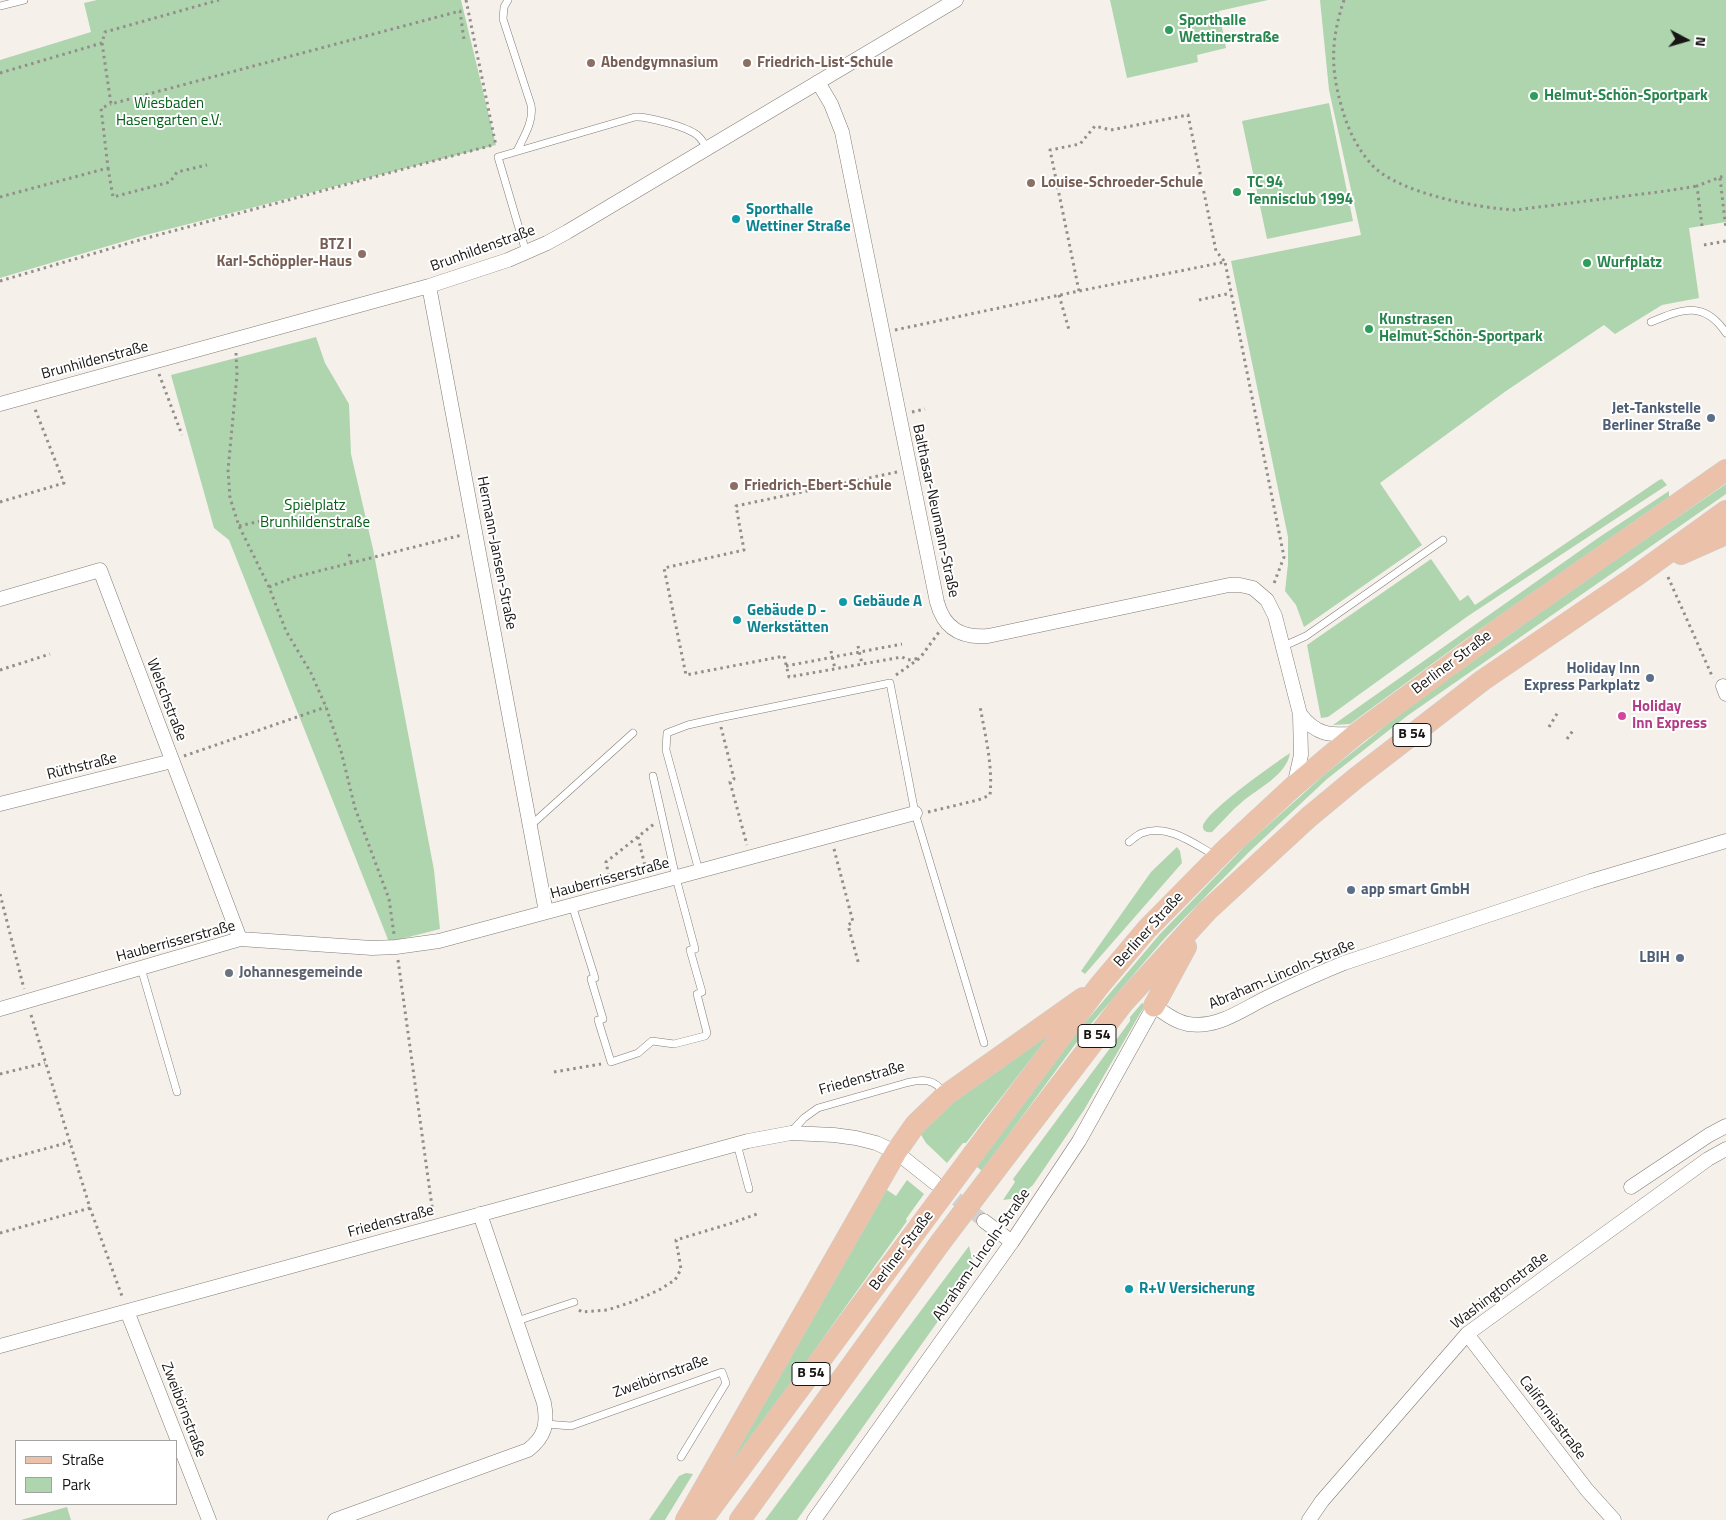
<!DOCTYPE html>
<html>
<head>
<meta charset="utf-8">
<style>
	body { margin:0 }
	#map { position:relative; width:1726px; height:1520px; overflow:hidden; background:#f6f0eb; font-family:"Titillium Web",sans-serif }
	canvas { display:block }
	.legend { position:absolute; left:15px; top:1440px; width:162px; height:65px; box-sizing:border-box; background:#fff; border:1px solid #a3a2a1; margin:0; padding:6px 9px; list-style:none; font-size:15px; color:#181614 }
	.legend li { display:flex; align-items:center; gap:10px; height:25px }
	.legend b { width:25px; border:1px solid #a3a2a1 }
	.north { position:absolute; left:1661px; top:15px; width:50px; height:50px; -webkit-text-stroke:4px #fff; paint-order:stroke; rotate:96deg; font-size:14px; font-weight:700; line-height:20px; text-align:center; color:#181614 }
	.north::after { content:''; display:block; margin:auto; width:18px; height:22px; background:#181614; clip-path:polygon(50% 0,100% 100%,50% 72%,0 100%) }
</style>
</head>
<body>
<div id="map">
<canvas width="1726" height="1520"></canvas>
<ul class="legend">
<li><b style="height:6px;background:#ebc2a9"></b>Straße</li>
<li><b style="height:14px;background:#afd5af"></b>Park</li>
</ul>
<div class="north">N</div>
</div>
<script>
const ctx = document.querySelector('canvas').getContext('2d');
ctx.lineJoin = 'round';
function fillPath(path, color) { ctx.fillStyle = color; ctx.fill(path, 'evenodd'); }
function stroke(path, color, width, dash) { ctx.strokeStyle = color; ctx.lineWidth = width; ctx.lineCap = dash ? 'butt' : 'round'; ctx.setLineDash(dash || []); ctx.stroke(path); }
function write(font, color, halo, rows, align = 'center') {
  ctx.font = font + ' "Titillium Web",sans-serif'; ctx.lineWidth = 4; ctx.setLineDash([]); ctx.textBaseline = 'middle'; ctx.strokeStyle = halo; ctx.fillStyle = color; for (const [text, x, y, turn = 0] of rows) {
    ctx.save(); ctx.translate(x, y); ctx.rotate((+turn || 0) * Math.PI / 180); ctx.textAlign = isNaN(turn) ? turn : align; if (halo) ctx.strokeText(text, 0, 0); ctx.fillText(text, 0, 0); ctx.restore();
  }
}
const green = new Path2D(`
	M97,0H461L496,145L142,236L0,278V60L91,32L84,3Z
	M1110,0H1268L1219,11L1226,48L1197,55L1198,62L1127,78Z
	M1320,0H1726V222L1689,228L1699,298L1662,305L1615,334L1604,325L1506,391L1380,483L1422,545L1304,627L1296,605L1285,591L1288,564V537L1231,261L1361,235L1329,90Z
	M1329,103L1353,221L1267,239L1242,121Z
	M316,337L325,363L349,404L351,454L373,549L434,870L440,929L389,942L229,540L214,528L171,375Z
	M1662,479L1667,485L1468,616L1328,717L1321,718L1307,645L1431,559L1460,601L1468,595L1475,605L1659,480Z
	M1726,484V494L1407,716L1327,779L1249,852L1165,938L1085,1031L982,1171L976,1166L1082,1026L1160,934L1246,845L1324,775L1405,710L1573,589Z
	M1669,491V497L1466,639L1350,724L1333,725L1598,538Z
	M1290,753C1287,775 1257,789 1242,802C1231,811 1222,822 1212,832C1208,833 1204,832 1203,828C1200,815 1277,762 1290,753Z
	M1177,847L1180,851L1182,863L1085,974L1081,971L1151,872Z
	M1142,1003L1145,1005L1084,1110L1033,1185L1018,1198L1003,1200L1015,1182L1013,1179L1122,1032L1130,1021V1017Z
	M1054,1029L966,1143H963L947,1163L926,1143L920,1133L953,1101Z
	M907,1180L924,1194L906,1219L907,1221L723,1478L721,1477L884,1188L896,1196Z
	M969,1246L973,1262L970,1276L797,1520H765Z
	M686,1473L693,1474L665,1520H649L679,1476Z
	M67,1507L71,1520H21Z`);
const streetTunnel = new Path2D(`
	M940,1186L984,1221`);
const path = new Path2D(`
	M466,0L496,146
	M1344,0C1332,36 1330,64 1340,101C1346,125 1355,146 1372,165C1398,193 1477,208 1515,210L1666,191L1697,186
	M102,43L111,104L460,11L464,40
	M0,73L102,43L105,32L219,0
	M108,168L113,197L170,182L177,172L207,165
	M1720,178L1726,229
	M0,197L108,168L101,108L111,104
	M1702,226L1697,186L1726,175
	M1704,245L1726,241
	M0,281L143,239L493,145
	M1079,291L1050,150L1080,144L1095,126L1111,130L1188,115L1216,251L1225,262
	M1059,295L1069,330
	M1199,300L1231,293
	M895,330L1079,291L1225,262L1284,557L1273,586
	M236,353L237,375L228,470L230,498L239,526L269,587L286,631L311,673L326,707L341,751L355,808L389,899L394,934
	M159,374L182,435
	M912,412L925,409
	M897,472L736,506L744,550L664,568L686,675L784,656L789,677L902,657L908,660L920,658
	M0,502L64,483L35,409
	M239,526L261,521
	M349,554L351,562
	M1668,577L1713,678
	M269,587L295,577L462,535
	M786,666L902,644
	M0,670L50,654
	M896,675L920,658L939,632
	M721,727L734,779L730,782L747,845
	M1549,727L1558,712
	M1567,739L1574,729
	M184,756L326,707
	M928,812L978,800L990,795C993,765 985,735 980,706
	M638,837L646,870
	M834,849L853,922L848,925L859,965
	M610,882L606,862L654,824
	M0,894L24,989
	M398,960L433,1214
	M31,1015L90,1208L123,1299
	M554,1072L601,1064
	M0,1074L45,1063
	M0,1161L70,1142
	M0,1233L90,1208
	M579,1310L582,1312L607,1310L632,1302L659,1290L675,1280L681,1269L676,1240L729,1224L757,1214`);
const lane = new Path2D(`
	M508,0L504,7L503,19L531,105C534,121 524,136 517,151
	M0,6L24,0
	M526,252L498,157L635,117C647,116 687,127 697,135C701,138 704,144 708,148
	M1651,322C1682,309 1704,300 1726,333
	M1284,646L1306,636L1443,540
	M530,826L633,733
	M1129,842C1133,839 1137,835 1142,833C1168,823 1194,844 1216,856
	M699,871L666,750L667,733L688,725L719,718L890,683L915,813L984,1043
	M572,905L595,978L591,979L603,1019L598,1020L611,1062L638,1053L652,1041L674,1044L705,1036L707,1033L697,994L702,992L690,950L695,949L676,878L653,776
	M141,968L177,1092
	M791,1132L804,1118L818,1108L906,1083C922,1079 934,1078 944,1093
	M737,1144L749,1189
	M517,1321L574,1302
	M546,1424L571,1426L722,1372L726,1383L681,1457`);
const street = new Path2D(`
	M818,82L831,104L842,132L937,602C944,629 962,638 988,636L1229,585H1240L1253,588L1267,600L1275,616L1300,714L1301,755L1294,786
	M429,286L546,912
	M0,404L429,286L508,260L547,243L567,232L956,0
	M0,599L100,570L240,939
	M1723,686L1726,694
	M1300,714C1317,736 1330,735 1356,734
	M0,804L172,761
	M0,1009L240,939L372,948L396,947L439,941L915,813
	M1631,1187L1709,1135L1726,1126
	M984,1221L1012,1242
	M127,1311L209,1520
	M1467,1334L1587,1490L1614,1520
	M0,1346L748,1141L791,1133L834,1135L856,1138L876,1143L896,1152L935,1183
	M335,1520L528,1450C545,1437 548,1424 544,1403L480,1214
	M814,1520L1012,1242L1079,1141L1154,1006C1165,1013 1175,1022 1188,1024C1219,1029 1244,1008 1270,996C1295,984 1319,973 1344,963L1591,881L1726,841
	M1309,1520L1322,1501L1467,1334L1708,1159L1726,1149`);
const primary = new Path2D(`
	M1681,554L1726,534
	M1154,1006L1186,947
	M974,1153L1099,986L1147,929L1226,849L1294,786L1356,734L1503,626L1726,470
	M996,1169L1123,1003L1207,911L1309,817L1356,778L1483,680L1633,578L1726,511
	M686,1520L896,1152L915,1125L946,1095L1083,998
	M702,1520L919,1227
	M740,1520L940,1243`);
const pathBridge = new Path2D(`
	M858,646L862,664
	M831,651L835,669`);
const primaryBridge = new Path2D(`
	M919,1227L974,1153
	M940,1243L996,1169`);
const markers = [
	[1169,30,5,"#2e9e5b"],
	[591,63,5,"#8d6e63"],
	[747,63,5,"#8d6e63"],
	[1534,96,5,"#2e9e5b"],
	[1031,183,5,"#8d6e63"],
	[1237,192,5,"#2e9e5b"],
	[736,219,5,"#0f9aa8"],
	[362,254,5,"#8d6e63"],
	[1587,263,5,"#2e9e5b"],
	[1369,329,5,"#2e9e5b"],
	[1711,418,5,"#5c6f8a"],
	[734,486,5,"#8d6e63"],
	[843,602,5,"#0f9aa8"],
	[737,620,5,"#0f9aa8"],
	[1650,678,5,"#5c6f8a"],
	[1622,716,5,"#d1479c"],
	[1351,890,5,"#5c6f8a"],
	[1680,958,5,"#5c6f8a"],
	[229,973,5,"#6b7280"],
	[1129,1289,5,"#0f9aa8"]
];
const shields = [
	[1412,735,38],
	[1097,1036,38],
	[811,1374,38]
];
const shieldNames = [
	["B 54",1412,735],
	["B 54",1097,1036],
	["B 54",811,1374]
];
const leisureNames = [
	["Sporthalle",1179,21],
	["Wettinerstraße",1179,38],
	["Helmut-Schön-Sportpark",1544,96],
	["TC 94",1247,183],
	["Tennisclub 1994",1247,200],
	["Wurfplatz",1597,263],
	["Kunstrasen",1379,320],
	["Helmut-Schön-Sportpark",1379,337]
];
const educationNames = [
	["Abendgymnasium",601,63],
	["Friedrich-List-Schule",757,63],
	["Louise-Schroeder-Schule",1041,183],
	["BTZ I",352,245,"right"],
	["Karl-Schöppler-Haus",352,262,"right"],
	["Friedrich-Ebert-Schule",744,486]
];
const parkNames = [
	["Wiesbaden",169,104],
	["Hasengarten e.V.",169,121],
	["Spielplatz",315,506],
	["Brunhildenstraße",315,523]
];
const cultureNames = [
	["Sporthalle",746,210],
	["Wettiner Straße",746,227],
	["Gebäude A",853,602],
	["Gebäude D -",747,611],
	["Werkstätten",747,628],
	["R+V Versicherung",1139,1289]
];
const streetNames = [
	["Brunhildenstraße",483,249,-20],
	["Brunhildenstraße",95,361,-15],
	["Balthasar-Neumann-Straße",935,511,78],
	["Hermann-Jansen-Straße",496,553,79],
	["Berliner Straße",1452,663,-37],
	["Welschstraße",166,700,69],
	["Rüthstraße",82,767,-14],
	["Hauberrisserstraße",610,879,-15],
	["Berliner Straße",1149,930,-48],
	["Hauberrisserstraße",176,942,-15],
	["Abraham-Lincoln-Straße",1282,975,-23],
	["Friedenstraße",862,1079,-16],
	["Friedenstraße",391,1222,-15],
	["Berliner Straße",902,1251,-53],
	["Abraham-Lincoln-Straße",982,1255,-55],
	["Washingtonstraße",1500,1291,-37],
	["Zweibörnstraße",661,1377,-20],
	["Zweibörnstraße",183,1410,69],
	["Californiastraße",1552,1418,53]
];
const serviceNames = [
	["Jet-Tankstelle",1701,409],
	["Berliner Straße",1701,426],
	["Holiday Inn",1640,669],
	["Express Parkplatz",1640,686],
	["app smart GmbH",1361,890,"left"],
	["LBIH",1670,958]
];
const hotelNames = [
	["Holiday",1632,707],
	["Inn Express",1632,724]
];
const worshipNames = [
	["Johannesgemeinde",239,973]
];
fillPath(green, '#afd5af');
stroke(streetTunnel, '#d5cfcb', 14, [14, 7]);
stroke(lane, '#817c77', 8);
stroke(street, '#817c77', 15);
stroke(primary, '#cccccb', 22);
stroke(path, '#928e8a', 3, [2.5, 4]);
stroke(lane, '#fff', 7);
stroke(street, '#fff', 14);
stroke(primary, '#ebc2a9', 21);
stroke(primaryBridge, '#cccccb', 22, []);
stroke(pathBridge, '#928e8a', 3, [2.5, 4]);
stroke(primaryBridge, '#ebc2a9', 21);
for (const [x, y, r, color] of markers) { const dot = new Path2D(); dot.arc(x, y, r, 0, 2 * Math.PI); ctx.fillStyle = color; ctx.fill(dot); stroke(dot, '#fff', 2); }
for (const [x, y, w] of shields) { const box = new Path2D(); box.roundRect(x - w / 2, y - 11.5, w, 23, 4); ctx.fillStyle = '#fff'; ctx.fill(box); stroke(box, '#181614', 1); }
write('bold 14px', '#181614', null, shieldNames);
write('bold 15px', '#27864d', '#fff', leisureNames, 'left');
write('bold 15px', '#785e54', '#fff', educationNames, 'left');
write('15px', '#026016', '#fff', parkNames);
write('bold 15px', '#0d838f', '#fff', cultureNames, 'left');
write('15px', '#181614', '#fff', streetNames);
write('bold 15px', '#4e5e75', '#fff', serviceNames, 'right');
write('bold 15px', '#b23c85', '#fff', hotelNames, 'left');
write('bold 15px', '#5b616d', '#fff', worshipNames, 'left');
</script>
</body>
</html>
